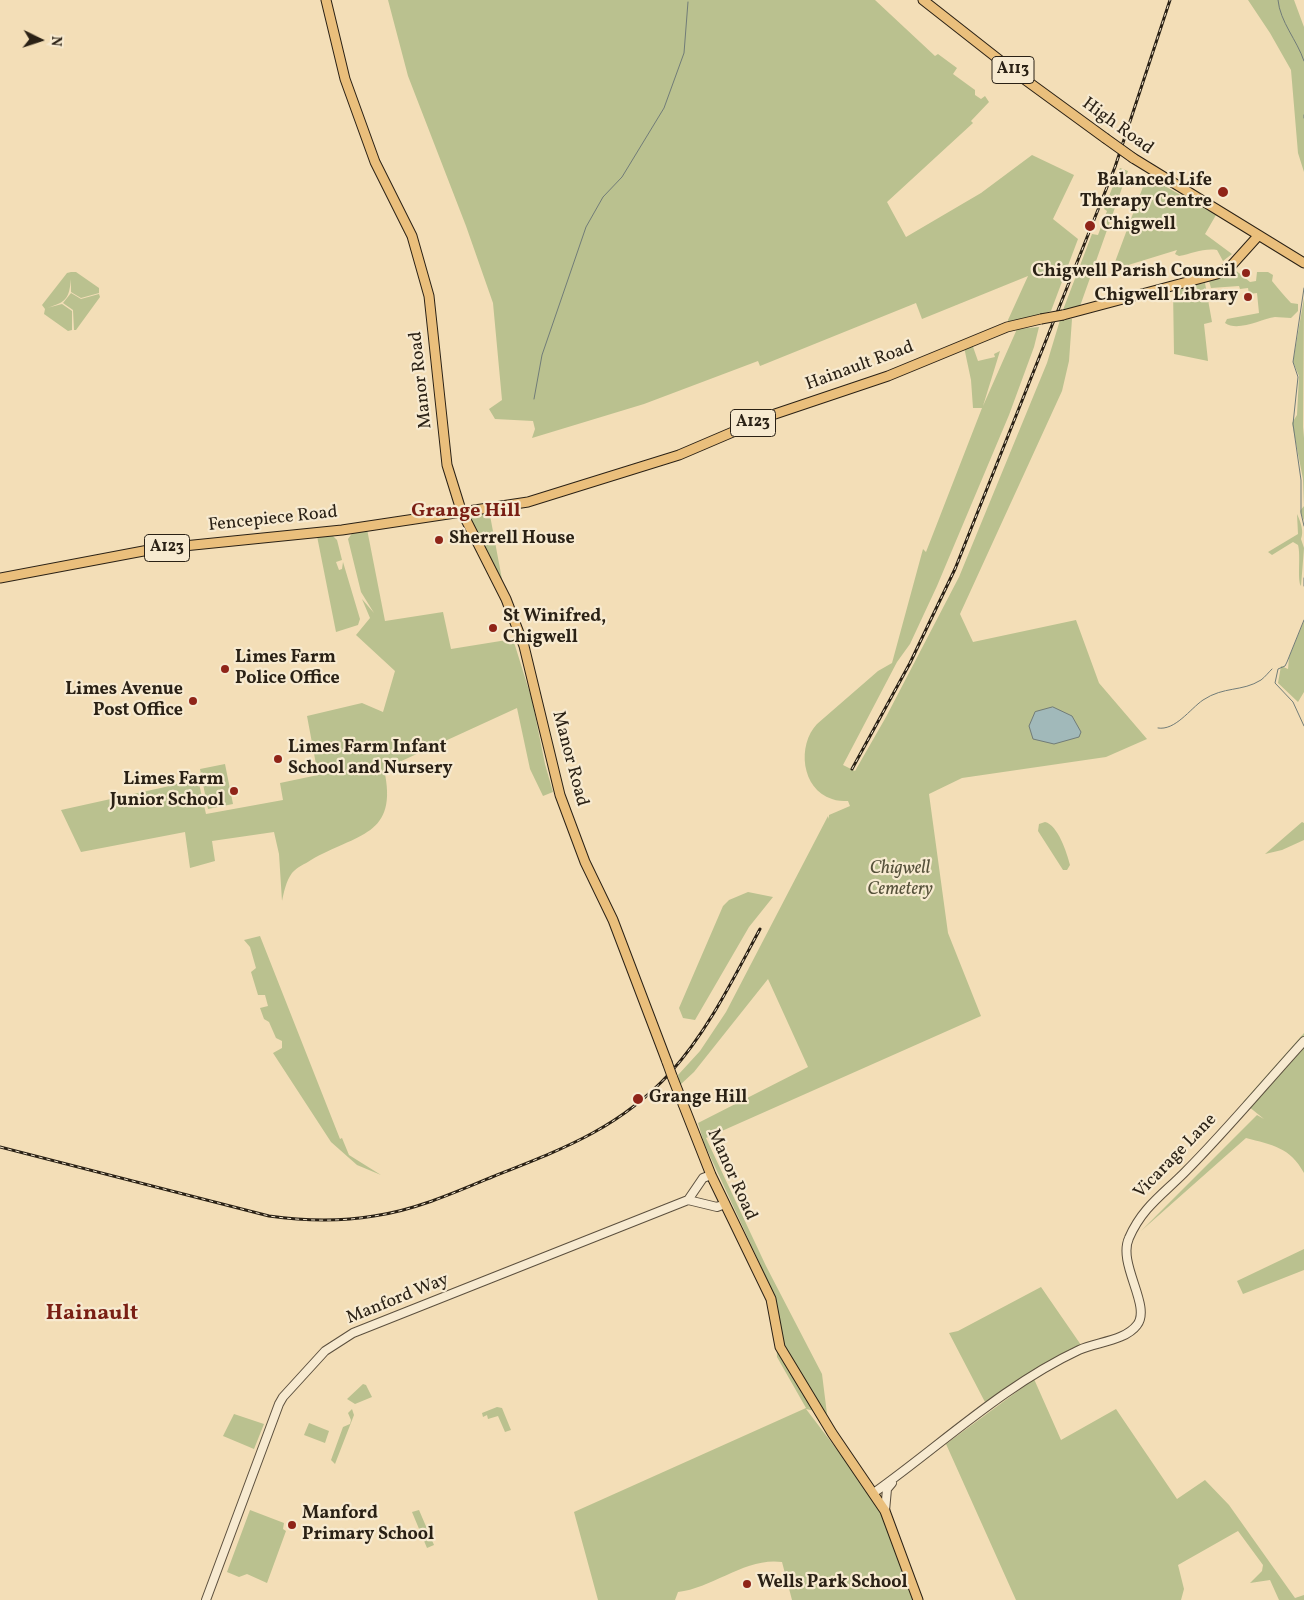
<!DOCTYPE html>
<html>
<head>
<meta charset="utf-8">
<style>
	body { margin:0 }
	#map { position:relative; width:1304px; height:1600px; overflow:hidden; background:#f3deb7; font-family:Vollkorn,serif }
	canvas { display:block }
	.north { position:absolute; left:15px; top:15px; width:50px; height:50px; -webkit-text-stroke:4px #f7ead0; paint-order:stroke; rotate:94deg; font-size:14px; font-weight:700; line-height:20px; text-align:center; color:#2a2115 }
	.north::after { content:''; display:block; margin:auto; width:18px; height:22px; background:#2a2115; clip-path:polygon(50% 0,100% 100%,50% 72%,0 100%) }
</style>
</head>
<body>
<div id="map">
<canvas width="1304" height="1600"></canvas>
<div class="north">N</div>
</div>
<script>
const ctx = document.querySelector('canvas').getContext('2d');
ctx.lineJoin = 'round';
function fillPath(path, color) { ctx.fillStyle = color; ctx.fill(path, 'evenodd'); }
function stroke(path, color, width, dash) { ctx.strokeStyle = color; ctx.lineWidth = width; ctx.lineCap = dash ? 'butt' : 'round'; ctx.setLineDash(dash || []); ctx.stroke(path); }
function write(font, color, halo, rows, align = 'center') {
  ctx.font = font + ' Vollkorn,serif'; ctx.lineWidth = 4.5; ctx.setLineDash([]); ctx.textBaseline = 'middle'; ctx.strokeStyle = halo; ctx.fillStyle = color; for (const [text, x, y, turn = 0] of rows) {
    ctx.save(); ctx.translate(x, y); ctx.rotate((+turn || 0) * Math.PI / 180); ctx.textAlign = isNaN(turn) ? turn : align; if (halo) ctx.strokeText(text, 0, 0); ctx.fillText(text, 0, 0); ctx.restore();
  }
}
const green = new Path2D(`
	M388,0H875L935,56L938,54L957,68L953,74L975,90V95L981,99L985,96L989,102L971,121L973,123L887,202L906,237L981,193L1032,155L1074,175L1053,219L1078,239L1051,311L1009,324L1008,320L1028,276L922,319L916,303L760,366L758,361L644,404L532,438L535,429L533,421L495,419L489,409L502,400L493,303L466,226L408,76Z
	M1248,0H1294L1304,27V172L1298,153L1291,70L1270,33Z
	M1120,168L1128,171L1079,309L1063,310L1092,234L1098,235L1107,211L1104,209Z
	M1147,176L1216,215L1205,234L1232,254L1223,261L1217,250C1203,248 1192,254 1179,256L1175,254L1177,250L1112,270Z
	M1234,269L1250,282L1256,281L1257,272H1268L1273,275L1272,281C1278,288 1284,296 1291,303L1298,304V311L1291,318C1286,318 1280,317 1275,317C1261,319 1238,332 1225,323L1227,319L1259,313L1257,293L1249,294L1248,288L1240,289L1239,286L1211,288L1209,281L1211,279Z
	M71,272H76L99,288V293L81,298L71,292V279C69,299 66,302 47,308L62,304L72,311V330L68,331L44,314L45,309L42,305L67,273Z
	M1205,283L1212,322L1204,324L1208,361L1174,354L1173,289Z
	M71,293L81,299L99,294L100,297L76,330H74L73,310L63,303Z
	M1304,298L1303,427L1304,438V521L1300,511L1304,506L1303,479L1292,423L1297,415L1299,376L1293,362Z
	M1072,319L1069,361L1062,391L960,614L973,642L1076,620L1099,683L1147,739L1106,757L962,778L929,794L948,933L981,1016L706,1138L766,1266L822,1374L827,1414L806,1409L870,1493L882,1516L915,1600H792L782,1562C746,1557 713,1588 678,1592L675,1600H598L574,1512L806,1408L777,1357L775,1310L763,1277L765,1275L704,1143L698,1123L808,1067L768,979L694,1072L680,1085L678,1075L700,1051L726,1012L828,816L829,819V815L850,806L848,801C843,801 837,801 832,799C801,789 797,745 817,724L878,671L892,663L923,549L926,552L982,408H973L971,380L964,347L972,344L978,361L995,357L994,354L1000,351L983,406L1017,329L1039,327L1034,347L1009,415L937,586L910,644L897,662L843,765L855,771L886,717L959,577L1047,363L1060,320Z
	M489,510L504,590L469,519L473,513Z
	M1297,514C1301,523 1304,531 1301,539L1304,548L1301,586C1297,580 1301,555 1298,545L1293,542L1272,555L1268,552L1298,534Z
	M367,529L385,621L443,612L451,649L513,639L532,700L545,764L553,792L543,796L530,769L517,708L384,769C399,837 357,833 311,860C305,864 297,867 292,873C286,881 284,892 282,901L279,854L274,832L212,841L215,861L190,868L185,832L81,852L61,810L174,785L197,775L206,814L283,800L280,783L318,775L307,716L362,703L383,712L395,671L356,635L370,618L362,599L374,613L361,592L348,539L353,532Z
	M332,535L337,540L342,560L336,562L339,570L342,569L343,562L360,619L358,625L336,632L317,536Z
	M1304,621V692L1298,702L1278,683L1281,666L1288,669L1289,657Z
	M225,764L233,804L208,809L200,769Z
	M1045,822C1058,825 1067,853 1070,865L1067,870H1063L1038,831L1039,824Z
	M1302,822L1304,823V840L1282,850L1265,854Z
	M748,892L773,897L749,927L695,1020L683,1018L679,1008L723,906L729,900Z
	M260,936L340,1139L342,1138L349,1155L381,1175L357,1165L331,1142L273,1053L282,1048V1041L276,1038L269,1022L264,1019L260,1008L268,1006L265,995H258L251,972L256,968L250,947L244,940Z
	M1304,1033V1173C1290,1147 1272,1145 1246,1138L1141,1231L1257,1115L1264,1119L1243,1102Z
	M1304,1249V1270L1243,1294L1237,1281Z
	M1041,1287L1081,1345L1045,1363L986,1404L949,1333L958,1331Z
	M1034,1379L1061,1440L1116,1409L1177,1499L1205,1480L1229,1505L1295,1598L1304,1595V1600H1279L1270,1580L1250,1583L1262,1571L1263,1565L1238,1531L1178,1565L1184,1589L1181,1600H1016L946,1444Z
	M363,1384L366,1385L372,1397L355,1404L347,1399Z
	M497,1407L502,1408L511,1430L505,1432L498,1416L488,1419L487,1415L483,1417L482,1413Z
	M352,1409L354,1415L335,1464L331,1460L343,1427L350,1424L351,1420L348,1413Z
	M234,1414L264,1424L254,1449L223,1436Z
	M309,1423L329,1431L325,1443L304,1435Z
	M250,1510L284,1523L283,1529L286,1531L267,1583L247,1574L239,1577L227,1572Z
	M419,1510L434,1545L427,1548L412,1512Z`);
const water = new Path2D(`
	M1053,707L1072,716L1081,732L1079,737L1054,744L1033,739L1029,726L1035,712Z`);
const stream = new Path2D(`
	M1278,0C1280,22 1297,40 1304,61
	M1304,115V118
	M1304,288L1293,362L1298,377L1293,424L1301,480V513L1304,526
	M534,399L542,355L586,227L603,197L622,177L664,108L684,53L688,2
	M1304,578V586
	M1304,620L1287,662L1285,666L1278,669L1275,683L1293,702L1304,726
	M1158,728C1175,731 1190,709 1203,700C1224,686 1242,692 1261,680C1265,677 1268,673 1272,669`);
const minor = new Path2D(`
	M688,1200L717,1207L725,1204
	M875,1492C941,1445 1004,1385 1079,1350C1096,1342 1125,1341 1137,1325C1152,1306 1117,1264 1129,1238C1142,1208 1162,1195 1184,1173C1226,1131 1264,1085 1304,1041
	M885,1511L887,1489L892,1483
	M206,1600L279,1404L283,1397L325,1351L353,1333L688,1200L703,1178L711,1175`);
const major = new Path2D(`
	M326,0L345,79L375,162L412,236L429,296L447,465L461,510L506,599L524,646L560,795L585,862L613,920L667,1062
	M923,0L1016,73L1105,138
	M1133,158L1304,263
	M1063,315L1217,274L1231,266L1258,236
	M0,578L154,549L342,530L528,502L679,455L775,414L888,376L1007,327L1041,319
	M672,1076L711,1175L771,1299L780,1347L832,1433L885,1511L918,1600`);
const rail = new Path2D(`
	M852,769L910,663L955,569L1115,167L1170,0
	M0,1147L269,1216C304,1221 339,1222 374,1216C415,1210 454,1193 492,1177C560,1150 619,1129 670,1073C708,1031 733,979 760,929`);
const majorBridge = new Path2D(`
	M1105,138L1133,158
	M1041,319L1063,315
	M667,1062L672,1076`);
const markers = [
	[1223,192,6,"#8f2418"],
	[1090,226,6,"#8f2418"],
	[1246,273,5,"#8f2418"],
	[1248,297,5,"#8f2418"],
	[439,540,5,"#8f2418"],
	[493,628,5,"#8f2418"],
	[225,669,5,"#8f2418"],
	[193,701,5,"#8f2418"],
	[278,759,5,"#8f2418"],
	[234,791,5,"#8f2418"],
	[638,1099,6,"#8f2418"],
	[292,1525,5,"#8f2418"],
	[747,1584,5,"#8f2418"]
];
const shields = [
	[1013,70,42],
	[753,423,45],
	[167,548,45]
];
const shieldNames = [
	["A113",1013,70],
	["A123",753,423],
	["A123",167,548]
];
const streetNames = [
	["High Road",1117,127,36],
	["Hainault Road",860,367,-20],
	["Manor Road",422,380,-96],
	["Fencepiece Road",273,520,-6],
	["Manor Road",569,759,75],
	["Vicarage Lane",1176,1157,-46],
	["Manor Road",731,1175,66],
	["Manford Way",398,1300,-22]
];
const poiNames = [
	["Balanced Life",1212,182,"right"],
	["Therapy Centre",1212,203,"right"],
	["Chigwell",1101,226],
	["Chigwell Parish Council",1236,273,"right"],
	["Chigwell Library",1238,297,"right"],
	["Sherrell House",449,540],
	["St Winifred,",503,618],
	["Chigwell",503,639],
	["Limes Farm",235,659],
	["Police Office",235,680],
	["Limes Avenue",183,691,"right"],
	["Post Office",183,712,"right"],
	["Limes Farm Infant",288,749],
	["School and Nursery",288,770],
	["Limes Farm",224,781,"right"],
	["Junior School",224,802,"right"],
	["Grange Hill",649,1099],
	["Manford",302,1515],
	["Primary School",302,1536],
	["Wells Park School",757,1584]
];
const parkNames = [
	["Chigwell",900,870],
	["Cemetery",900,891]
];
const quarterNames = [
	["Grange Hill",466,512]
];
const districtNames = [
	["Hainault",92,1315]
];
fillPath(green, '#bac18f');
fillPath(water, '#a1b9ba');
stroke(water, '#717c78', 1);
stroke(stream, '#717c78', 1);
stroke(minor, '#5c503e', 10);
stroke(major, '#2a2115', 11);
stroke(minor, '#f7ead0', 8);
stroke(major, '#eabf7c', 9);
stroke(rail, '#2a2115', 3);
stroke(rail, '#f7ead0', 1, [4]);
stroke(majorBridge, '#2a2115', 11, []);
stroke(majorBridge, '#eabf7c', 9);
for (const [x, y, r, color] of markers) { const dot = new Path2D(); dot.arc(x, y, r, 0, 2 * Math.PI); ctx.fillStyle = color; ctx.fill(dot); stroke(dot, '#f7ead0', 2); }
for (const [x, y, w] of shields) { const box = new Path2D(); box.roundRect(x - w / 2, y - 13.5, w, 27, 4); ctx.fillStyle = '#f7ead0'; ctx.fill(box); stroke(box, '#2a2115', 1); }
write('bold 16px', '#2a2115', null, shieldNames);
write('18px', '#2a2115', '#f7ead0', streetNames);
write('bold 18px', '#2a2115', '#f7ead0', poiNames, 'left');
write('italic 18px', '#55513a', '#f7ead0', parkNames);
write('bold 20px', '#7a1f14', '#f7ead0', quarterNames);
write('bold 22px', '#7a1f14', '#f7ead0', districtNames);
</script>
</body>
</html>
